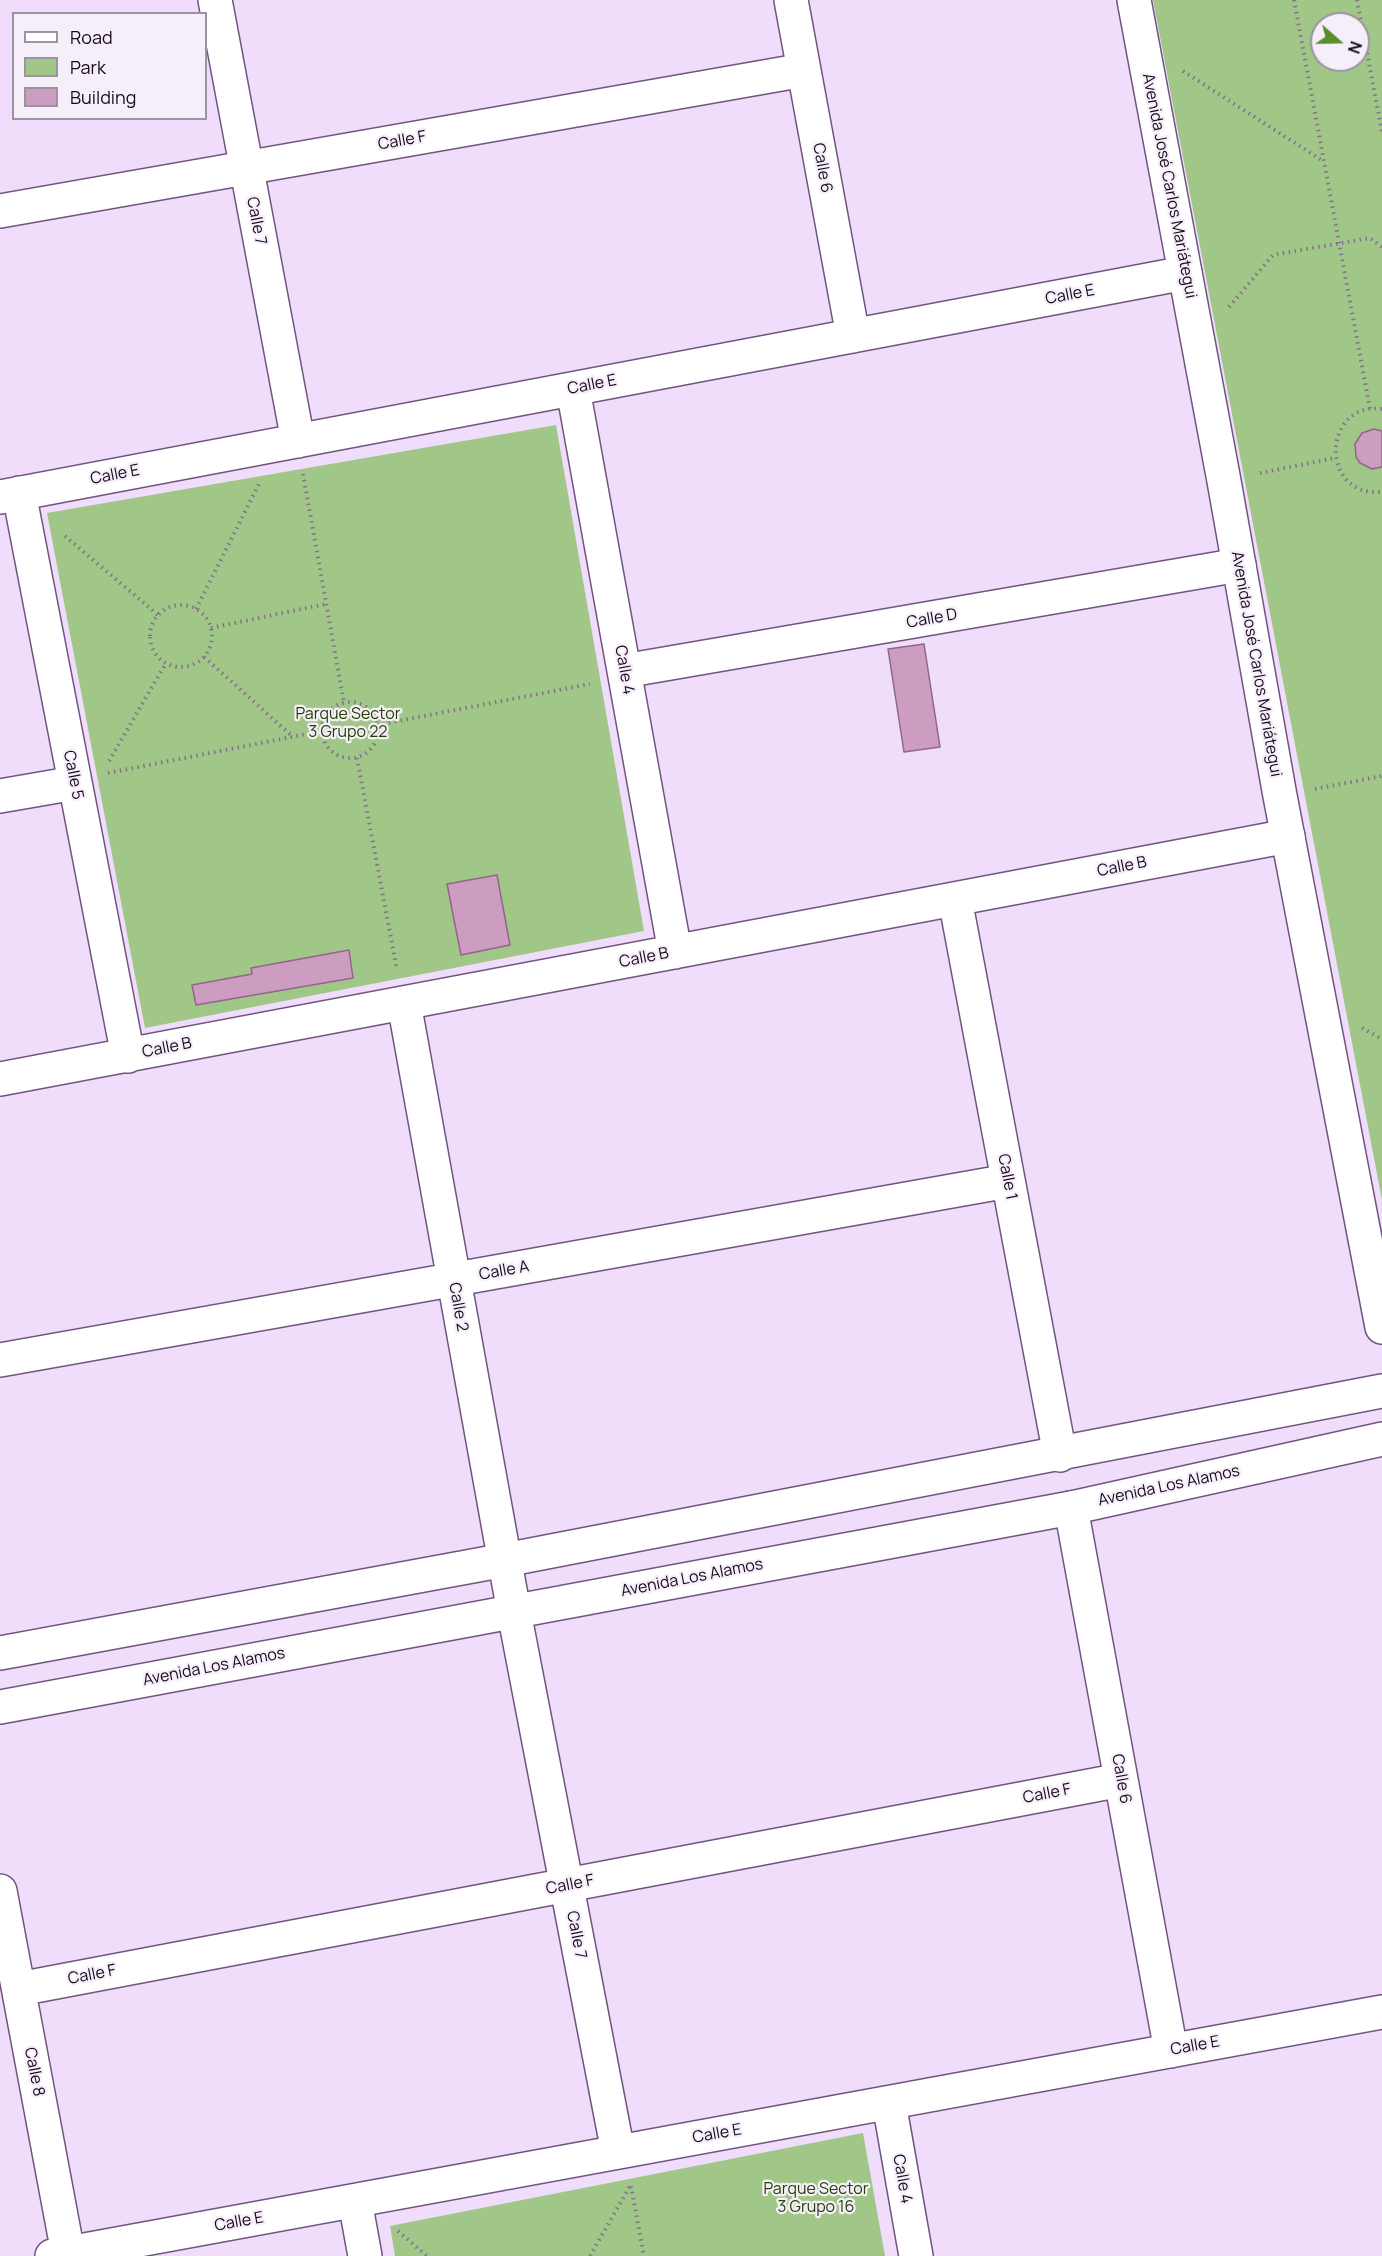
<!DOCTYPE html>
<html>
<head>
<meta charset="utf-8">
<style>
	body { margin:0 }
	#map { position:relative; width:1382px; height:2256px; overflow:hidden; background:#f0ddfb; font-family:Manrope,sans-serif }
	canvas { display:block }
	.legend { position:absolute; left:12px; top:12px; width:195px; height:108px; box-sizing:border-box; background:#f6eff9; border:2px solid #9c93a0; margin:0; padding:8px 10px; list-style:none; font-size:18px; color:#15091a }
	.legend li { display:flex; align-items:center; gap:12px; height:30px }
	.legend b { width:30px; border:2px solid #9c93a0 }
	.north { position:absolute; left:1310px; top:12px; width:60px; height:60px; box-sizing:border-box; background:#f6eff9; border:2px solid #9c93a0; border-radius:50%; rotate:110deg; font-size:16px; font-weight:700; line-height:24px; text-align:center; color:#15091a }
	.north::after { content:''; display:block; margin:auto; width:21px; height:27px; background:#578f2b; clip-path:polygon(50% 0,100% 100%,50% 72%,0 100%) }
</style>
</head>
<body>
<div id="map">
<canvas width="1382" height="2256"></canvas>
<ul class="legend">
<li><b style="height:8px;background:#fff"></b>Road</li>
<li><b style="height:16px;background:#a0c788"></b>Park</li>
<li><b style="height:16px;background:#cc9cc1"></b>Building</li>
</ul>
<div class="north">N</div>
</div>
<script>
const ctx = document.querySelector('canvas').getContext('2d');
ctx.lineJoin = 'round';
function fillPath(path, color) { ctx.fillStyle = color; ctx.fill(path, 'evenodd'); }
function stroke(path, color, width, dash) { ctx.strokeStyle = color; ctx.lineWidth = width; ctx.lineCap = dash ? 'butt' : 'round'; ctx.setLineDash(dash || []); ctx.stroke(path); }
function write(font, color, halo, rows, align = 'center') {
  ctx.font = font + ' Manrope,sans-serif'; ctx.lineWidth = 4.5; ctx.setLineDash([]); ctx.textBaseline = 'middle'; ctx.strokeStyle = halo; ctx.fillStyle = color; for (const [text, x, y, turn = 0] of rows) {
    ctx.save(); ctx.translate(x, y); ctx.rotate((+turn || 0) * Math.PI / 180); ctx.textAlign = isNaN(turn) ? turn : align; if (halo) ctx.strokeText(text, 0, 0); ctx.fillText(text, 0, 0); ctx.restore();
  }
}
const green = new Path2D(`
	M1153,0H1382V1200ZM1322,24H1358V60H1322Z
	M556,425L644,931L145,1028L47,513Z
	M863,2133L885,2256H395L390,2226Z`);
const building = new Path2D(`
	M1374,429L1382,431V467L1372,469L1360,463L1356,457L1355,444L1362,433Z
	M924,644L940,747L904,752L888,649Z
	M497,875L510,945L461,955L447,884Z
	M349,950L353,978L196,1005L192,985L252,974L251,968Z`);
const path = new Path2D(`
	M1294,0L1370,409
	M1357,0L1382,132
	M1183,71L1323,161
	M1229,307L1273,255L1370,238L1382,247
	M1382,409C1323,401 1318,497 1382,492
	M1260,473L1335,458
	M303,474L344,703
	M65,536L158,615
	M150 636a31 31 0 1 1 62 0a31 31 0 1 1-62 0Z
	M196,609L259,484
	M211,628L326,604
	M204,657L292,736
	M322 730a28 28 0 1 1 56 0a28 28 0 1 1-56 0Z
	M377,725L590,684
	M357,758L397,970
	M109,761L166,663
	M108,773L322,731
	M1315,789L1382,776
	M1362,1028L1382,1039
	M631,2186L644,2256
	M398,2231L427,2256
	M590,2256L630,2186`);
const street = new Path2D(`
	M215,0L298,441
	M791,0L853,336
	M0,211L804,70
	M573,389L675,952
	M19,493L128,1056
	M0,497L1185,273
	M624,671L1239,565
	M0,796L75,783
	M955,899L1060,1455
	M404,1003L514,1612L618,2152
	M0,1079L1288,836
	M0,1360L1008,1181
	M1071,1508L1171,2051
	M0,1891L68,2253
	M19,1989L1121,1780
	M889,2103L916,2256
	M355,2201L365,2256
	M52,2256L1382,2012`);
const secondary = new Path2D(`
	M1134,0L1224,481L1280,796L1382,1327
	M0,1653L505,1560L1382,1391
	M0,1707L1071,1508L1382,1439`);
const streetNames = [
	["Calle F",402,141,-10],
	["Calle 6",822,168,80],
	["Avenida José Carlos Mariátegui",1169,186,79],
	["Calle 7",256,221,79],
	["Calle E",1070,295,-11],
	["Calle E",592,385,-11],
	["Calle E",115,475,-11],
	["Calle D",932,619,-10],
	["Avenida José Carlos Mariátegui",1256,664,80],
	["Calle 4",624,670,80],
	["Calle 5",73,775,79],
	["Calle B",1122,867,-11],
	["Calle B",644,958,-11],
	["Calle B",167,1048,-11],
	["Calle 1",1007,1177,79],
	["Calle A",504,1271,-10],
	["Calle 2",458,1307,80],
	["Avenida Los Alamos",1169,1486,-12],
	["Avenida Los Alamos",692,1578,-11],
	["Avenida Los Alamos",214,1667,-11],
	["Calle 6",1121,1779,80],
	["Calle F",1047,1794,-11],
	["Calle F",570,1885,-11],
	["Calle 7",576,1935,79],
	["Calle F",92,1975,-11],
	["Calle E",1195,2046,-10],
	["Calle 8",34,2072,79],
	["Calle E",717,2134,-10],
	["Calle 4",902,2179,80],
	["Calle E",239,2222,-10]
];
const parkNames = [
	["Parque Sector",348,715],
	["3 Grupo 22",348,733],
	["Parque Sector",816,2190],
	["3 Grupo 16",816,2208]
];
fillPath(green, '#a0c788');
fillPath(building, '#cc9cc1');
stroke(building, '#926689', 1.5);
stroke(street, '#71547f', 36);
stroke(secondary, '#71547f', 36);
stroke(path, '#82738a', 4, [1.5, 4.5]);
stroke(street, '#fff', 33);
stroke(secondary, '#fff', 33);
write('16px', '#15091a', '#f6eff9', streetNames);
write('16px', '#214202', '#f6eff9', parkNames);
</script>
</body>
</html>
